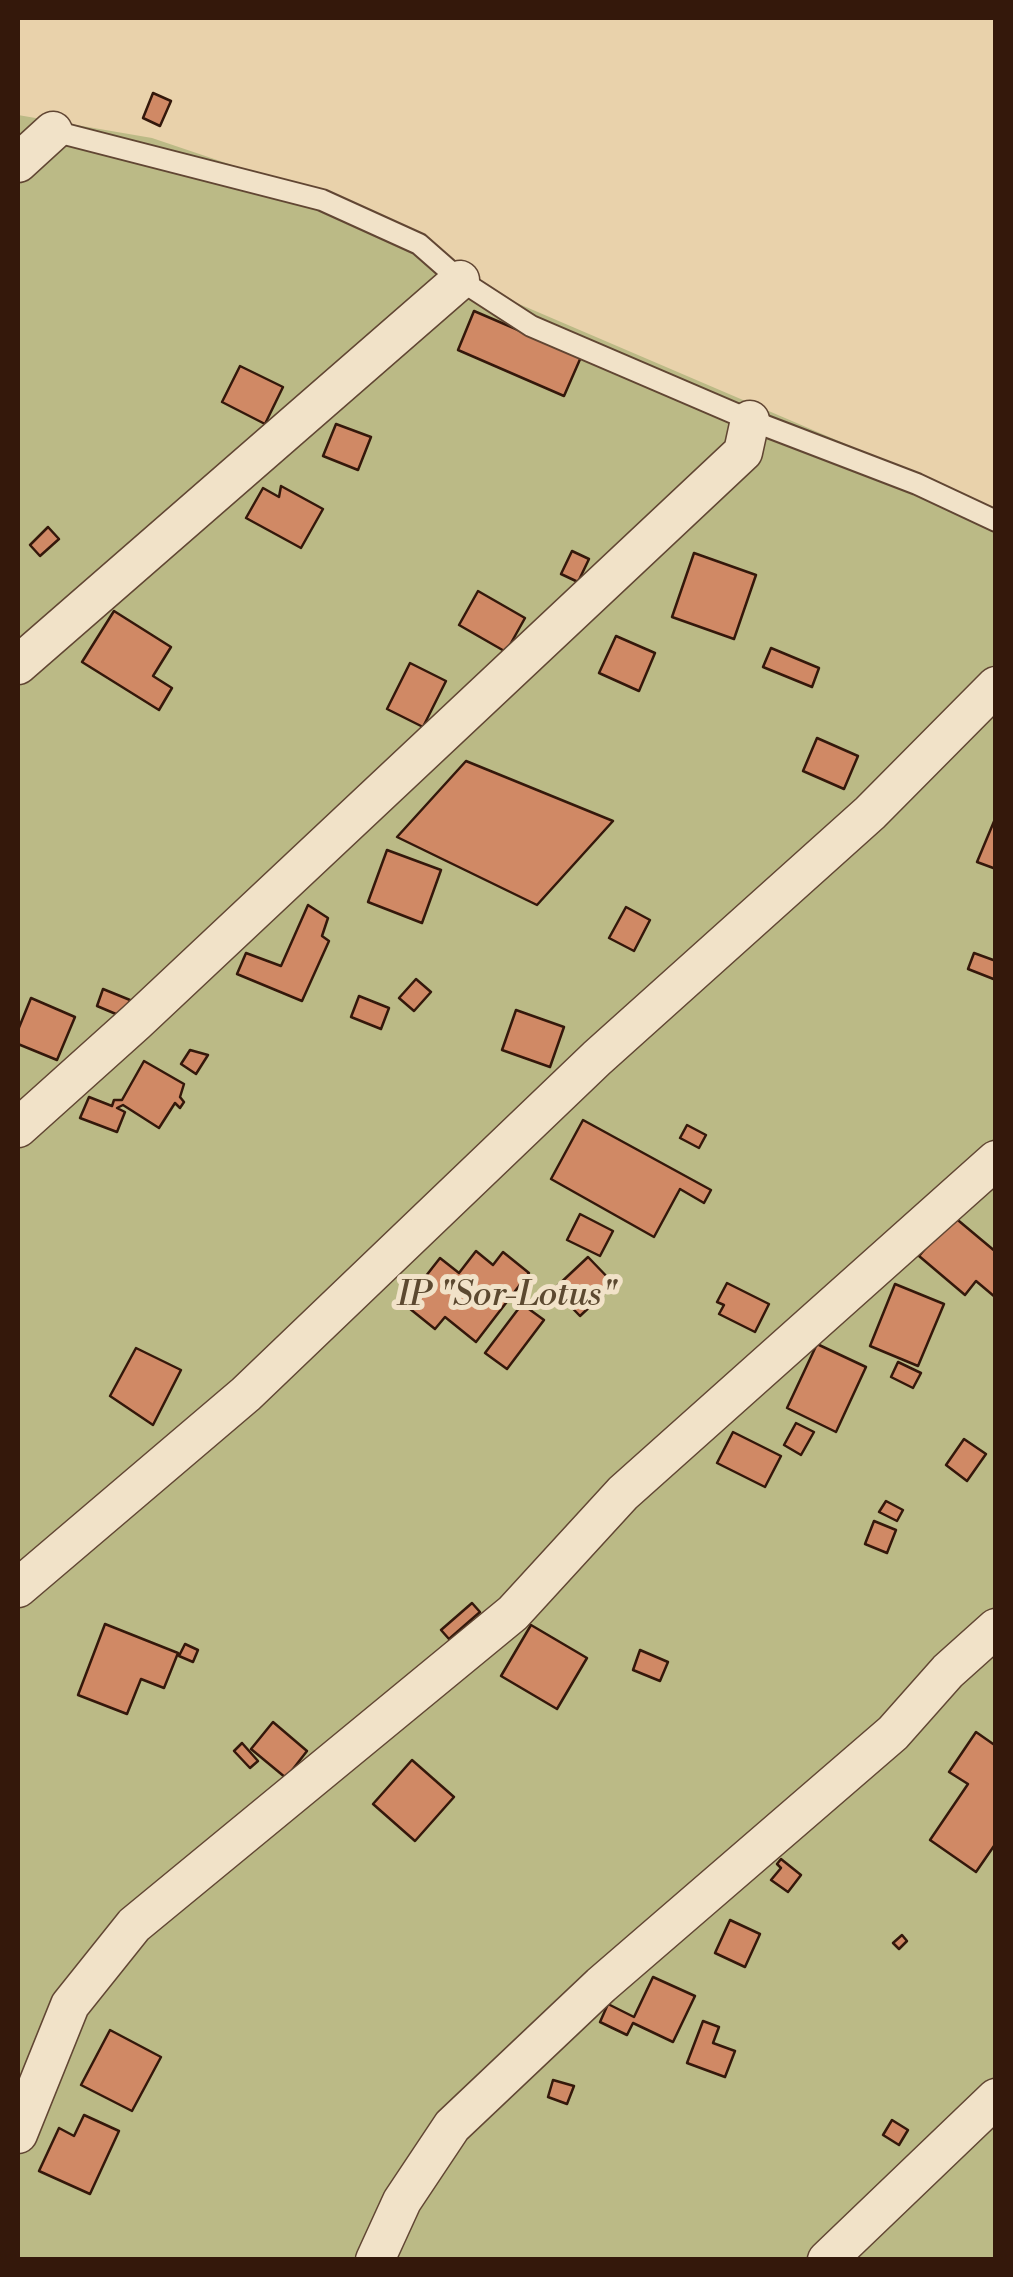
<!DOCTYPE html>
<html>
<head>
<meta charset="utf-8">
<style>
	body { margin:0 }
	#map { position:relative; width:1013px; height:2277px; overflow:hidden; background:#e9d2ab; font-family:"Libre Bodoni",serif }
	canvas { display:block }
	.frame { position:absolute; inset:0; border:20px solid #34180b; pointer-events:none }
</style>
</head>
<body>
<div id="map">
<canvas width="1013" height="2277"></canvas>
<div class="frame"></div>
</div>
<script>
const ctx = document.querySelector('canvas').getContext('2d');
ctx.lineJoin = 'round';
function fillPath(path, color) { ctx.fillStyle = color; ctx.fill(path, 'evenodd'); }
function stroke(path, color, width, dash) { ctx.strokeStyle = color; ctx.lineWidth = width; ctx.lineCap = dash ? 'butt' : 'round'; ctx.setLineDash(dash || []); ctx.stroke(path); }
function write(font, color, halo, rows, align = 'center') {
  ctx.font = font + ' "Libre Bodoni",serif'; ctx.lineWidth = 10; ctx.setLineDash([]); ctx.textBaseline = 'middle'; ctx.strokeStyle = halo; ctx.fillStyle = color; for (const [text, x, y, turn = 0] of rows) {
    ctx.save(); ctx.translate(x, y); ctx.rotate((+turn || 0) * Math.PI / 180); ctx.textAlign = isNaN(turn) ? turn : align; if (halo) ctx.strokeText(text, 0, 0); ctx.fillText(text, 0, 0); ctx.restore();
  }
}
const green = new Path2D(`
	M18,115L152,138L371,212L512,301L995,508V2259H18Z`);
const building = new Path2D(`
	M153,93L171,101L160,126L143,118Z
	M474,311L581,357L564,396L458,350Z
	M240,366L283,387L265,424L222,402Z
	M336,424L371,437L358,470L323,456Z
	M281,486L323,509L301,548L246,518L263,488L279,497Z
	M48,527L59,539L40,556L30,545Z
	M572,551L589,559L578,582L561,574Z
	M694,553L756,575L734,639L672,617Z
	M478,591L525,618L506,652L459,625Z
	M114,611L171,647L153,676L172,688L159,710L82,662Z
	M616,636L655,653L639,691L599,673Z
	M771,648L819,668L812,687L763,667Z
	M410,663L446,681L423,727L387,709Z
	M817,738L858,756L844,789L803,771Z
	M466,761L613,821L537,905L397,837Z
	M995,819H996V869L977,862Z
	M387,850L441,870L422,923L368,902Z
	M308,905L328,918L322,936L329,941L302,1001L237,974L246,953L281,966Z
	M626,907L650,920L634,951L609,938Z
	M974,953L996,961V980L968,969Z
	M416,979L431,992L414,1011L399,998Z
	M103,989L130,1000L123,1017L97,1006Z
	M359,996L389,1008L381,1029L351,1017Z
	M31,998L75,1017L57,1060L18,1044V1030Z
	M516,1010L564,1027L550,1067L502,1050Z
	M190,1050L208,1055L196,1074L181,1064Z
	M144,1061L184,1084L180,1097L184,1102L180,1108L175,1103L159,1128L123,1105L117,1108L125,1112L117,1132L80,1118L89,1097L112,1106L114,1100H122Z
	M583,1120L711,1190L704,1203L680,1189L654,1237L551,1179Z
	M687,1125L706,1135L699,1148L680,1138Z
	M580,1214L613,1231L600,1256L567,1240Z
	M953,1216L996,1252L995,1297L976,1281L965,1295L919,1256Z
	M476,1251L493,1265L503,1252L529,1273L476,1342L445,1317L435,1329L404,1304L440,1258L459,1273Z
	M588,1257L614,1284L580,1316L554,1289Z
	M727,1283L769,1304L755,1332L719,1314L724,1305L717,1302Z
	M895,1284L944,1304L918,1366L870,1346Z
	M522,1304L544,1320L507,1369L485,1353Z
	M817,1344L866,1367L836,1432L787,1408Z
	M136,1348L181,1370L153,1425L110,1396Z
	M898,1362L921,1373L913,1388L891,1377Z
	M796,1423L814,1432L801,1455L784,1445Z
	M733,1432L781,1456L765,1487L717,1463Z
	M964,1439L986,1454L967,1481L946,1465Z
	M886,1501L903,1510L897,1521L879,1512Z
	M874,1521L896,1530L887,1553L865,1544Z
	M472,1603L480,1612L449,1639L441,1630Z
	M105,1624L178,1653L164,1688L141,1679L127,1714L78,1695Z
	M531,1625L587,1658L557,1709L501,1676Z
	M185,1644L198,1650L193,1662L179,1656Z
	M640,1650L668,1662L660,1681L633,1670Z
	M273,1722L307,1751L286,1778L251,1749Z
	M976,1732L996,1746V1843L976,1872L930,1840L968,1784L949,1772Z
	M242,1743L258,1761L250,1768L234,1751Z
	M412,1760L454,1797L415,1841L373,1804Z
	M781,1859L801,1875L788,1892L771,1880L781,1868L777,1864Z
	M730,1920L760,1934L745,1967L715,1953Z
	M902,1935L907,1941L899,1949L893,1943Z
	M653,1977L695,1996L673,2042L633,2023L627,2035L600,2022L608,2004L634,2017Z
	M703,2021L719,2027L713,2043L735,2051L725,2077L687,2063Z
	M110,2030L161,2057L132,2111L81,2085Z
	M553,2080L574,2086L567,2104L548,2097Z
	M84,2115L119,2131L90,2194L39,2171L59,2128L74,2136Z
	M892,2120L908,2130L899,2145L883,2135Z`);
const lane = new Path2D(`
	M53,131L322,200L419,244L460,280L531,326L750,420L917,484L996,521`);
const street = new Path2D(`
	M18,163L53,131
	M18,665L460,280
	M18,1128L136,1022L743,452L750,420
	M18,1588L246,1394L597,1058L870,813L996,686
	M18,2134L70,2005L134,1925L513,1613L623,1493L996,1160
	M375,2260L402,2201L452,2126L601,1985L893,1733L948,1671L996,1628
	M827,2260L996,2098`);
const parkNames = [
	["IP \"Sor-Lotus\"",506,1297]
];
fillPath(green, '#bbba86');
fillPath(building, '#d08965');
stroke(building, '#34180b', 2.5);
stroke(lane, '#614633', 24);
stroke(street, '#614633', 41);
stroke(lane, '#f1e2c8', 20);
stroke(street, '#f1e2c8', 38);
write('italic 35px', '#5c4930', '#f1e2c8', parkNames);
</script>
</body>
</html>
